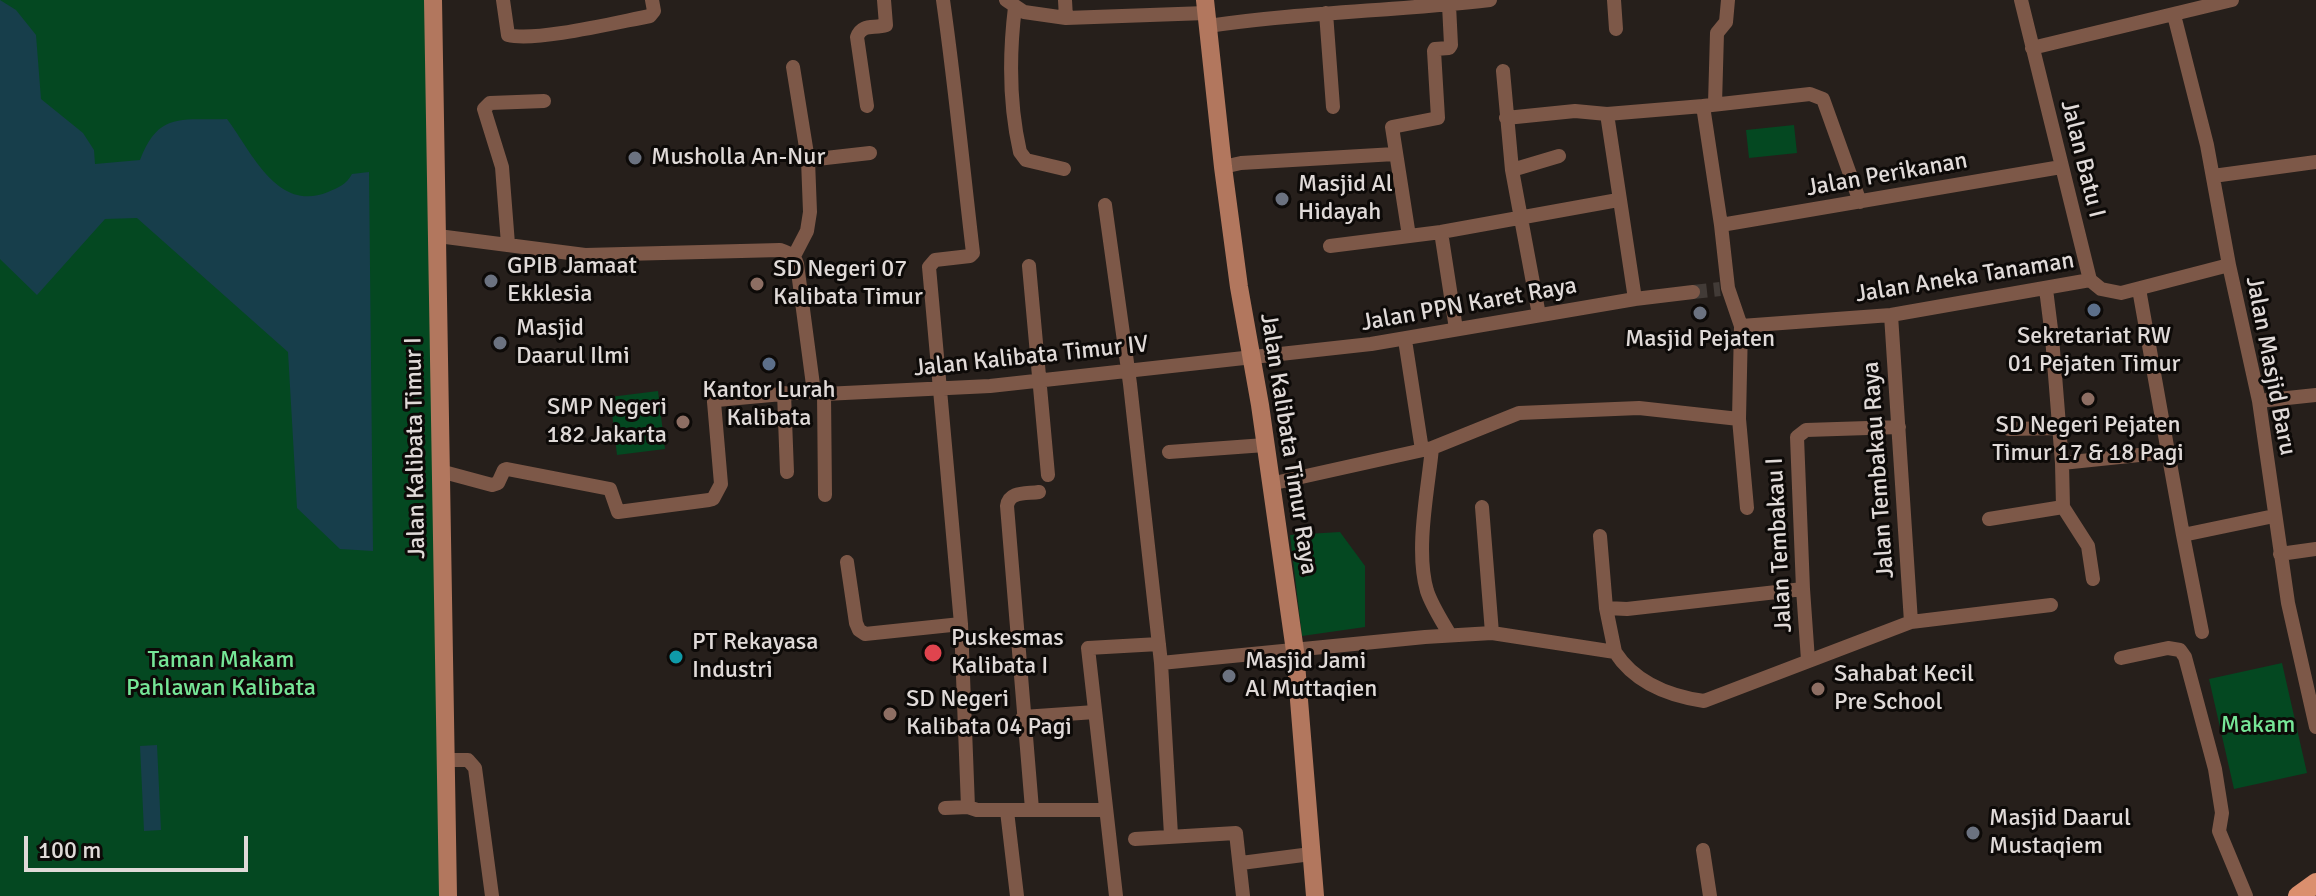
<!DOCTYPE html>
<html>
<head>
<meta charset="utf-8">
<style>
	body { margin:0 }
	#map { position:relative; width:2316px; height:896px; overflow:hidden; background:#261f1b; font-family:Signika,sans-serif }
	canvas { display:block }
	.scale { position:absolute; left:24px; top:836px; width:224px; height:36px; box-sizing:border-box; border:4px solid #e0dad8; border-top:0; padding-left:10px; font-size:24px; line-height:28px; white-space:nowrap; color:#e0dad8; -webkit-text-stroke:6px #0d0a08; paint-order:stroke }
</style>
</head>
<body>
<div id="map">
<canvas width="2316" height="896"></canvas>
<div class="scale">100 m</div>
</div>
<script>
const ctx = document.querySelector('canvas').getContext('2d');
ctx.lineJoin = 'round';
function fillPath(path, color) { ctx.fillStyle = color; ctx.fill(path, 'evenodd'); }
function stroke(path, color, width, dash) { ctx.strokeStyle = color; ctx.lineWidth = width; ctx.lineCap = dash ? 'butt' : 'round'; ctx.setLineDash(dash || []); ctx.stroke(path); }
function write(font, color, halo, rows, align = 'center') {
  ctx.font = font + ' Signika,sans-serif'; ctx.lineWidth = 6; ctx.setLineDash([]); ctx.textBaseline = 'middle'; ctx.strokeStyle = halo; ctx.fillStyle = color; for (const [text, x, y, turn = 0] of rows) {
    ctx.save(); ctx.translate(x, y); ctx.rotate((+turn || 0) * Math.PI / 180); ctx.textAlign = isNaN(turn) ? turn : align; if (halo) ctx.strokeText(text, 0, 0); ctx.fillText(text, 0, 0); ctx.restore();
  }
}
const green = new Path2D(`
	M0,0H433L448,896H0Z
	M1794,125L1797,153L1749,158L1746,130Z
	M658,391L665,449L617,455L610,397Z
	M1340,532L1365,566V627L1302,636L1290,535Z
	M2282,663L2307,773L2234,789L2209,679Z`);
const water = new Path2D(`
	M0,0L16,10L36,35L41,99L83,133L94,150L95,164L140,160C159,111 181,121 227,119C252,152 277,213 328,192C339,187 346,185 352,174L369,172L373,551L340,549L297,508L288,352L137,218L105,219L37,295L0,259Z
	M157,745L161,830L144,831L140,746Z`);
const streetTunnel = new Path2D(`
	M1693,292L1720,289`);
const street = new Path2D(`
	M503,0L508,35C536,42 618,22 650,16L654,11L652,0
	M943,0C955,84 963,168 973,253L970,256L935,260L929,267L961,624L968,807L977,810H1106
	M1006,0L1024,12L1066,18L1206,13
	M1065,0L1066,18
	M1614,0L1616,29
	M2021,0L2090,280
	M1015,7C1009,56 1009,104 1020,152L1026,160L1064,169
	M1326,13L1333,107
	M2174,15L2207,145L2229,265L2259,401L2288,603L2316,727
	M1208,26C1302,12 1396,11 1490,0
	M2032,48L2232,0
	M793,67L808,160L810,212L807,231L794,256
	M1503,71L1512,170L1539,315
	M1715,104L1717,33L1726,22L1728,0
	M867,106L857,37C862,23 874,29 886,25L884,0
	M1703,106L1721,225
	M1607,114L1635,299
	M1506,118L1575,111L1607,114L1703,106L1810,94L1823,99L1860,202
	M808,160L870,153
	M1223,167L1241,163L1395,154
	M1512,170L1559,156
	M2213,176L2316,162
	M1105,205L1130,384L1161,663L1171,835
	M1441,232L1456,329
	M438,236L585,255L780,250C789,253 794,255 797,264L813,385L815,391L824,394L990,386L1371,344L1635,299L1693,292
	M1409,236L1392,127L1438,118L1434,51L1435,49L1449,48L1451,45L1449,5
	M508,244L502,167L484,109L490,103L544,101
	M1330,246L1441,232L1618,200
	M1029,266L1048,475
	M2046,289L2052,337L2062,463L2063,507
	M2139,289L2168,452
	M1891,315L1911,622
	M1741,326L1891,315L2090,280L2101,289L2121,293L2229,265
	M1405,340L1422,450
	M784,393L787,472
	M824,394L825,495
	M2259,401L2316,395
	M2009,429L2059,428
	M1432,448C1428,490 1415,550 1427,591C1432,606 1442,621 1450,635
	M1169,452L1265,445
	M2062,463L2168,452L2183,535L2274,516
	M440,471L492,485L498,483L504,470L507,469L610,489L618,512L709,500L713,499L721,484L714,402L717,400L815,391
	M1270,484L1432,448L1519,413L1639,408L1739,419
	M1482,507L1492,633
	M2063,507L2088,546L2093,579
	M1747,508L1739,419L1741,326L1728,288L1721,225L2061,167
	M1989,519L2063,507
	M2183,535L2202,632
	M1600,536L1606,608
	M2280,554L2316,549
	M847,562L856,623L859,630L865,634L961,624
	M1615,652L1606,608L1627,609L1803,589
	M2121,658L2168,648L2180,650L2185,657L2215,769L2222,813L2219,831L2246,896
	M1808,660L1803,589L1797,437L1806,430L1899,427
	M1161,663L1425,637L1492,633L1615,652C1635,683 1669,696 1704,701L1911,622L2051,605
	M1023,717L1095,712
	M444,760H468L475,768L492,896
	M945,808L968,807
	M1032,809L1007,506C1009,491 1026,494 1039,492
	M1007,811L1017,896
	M1135,839L1236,833L1243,896
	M1703,850L1710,896
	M1241,863L1311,854
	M1116,896L1088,648L1159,644`);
const secondary = new Path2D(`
	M433,0L448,896
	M1205,0L1223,167L1239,287L1260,405L1295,651L1315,896`);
const primary = new Path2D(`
	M2298,896L2316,883`);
const markers = [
	[635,158,8,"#6b7280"],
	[1282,199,8,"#6b7280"],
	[491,281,8,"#6b7280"],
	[757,284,8,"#8d6e63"],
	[2094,310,8,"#5c6f8a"],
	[1700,313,8,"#6b7280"],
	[500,343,8,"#6b7280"],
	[769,364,8,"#5c6f8a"],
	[2088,399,8,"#8d6e63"],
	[683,422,8,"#8d6e63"],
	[933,653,10,"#e0444e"],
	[676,657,8,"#0f9aa8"],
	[1229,676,8,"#6b7280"],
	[1818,689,8,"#8d6e63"],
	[890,714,8,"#8d6e63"],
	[1973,833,8,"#6b7280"]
];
const poiNames = [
	["Musholla An-Nur",651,158],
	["Masjid Al",1298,185],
	["Hidayah",1298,213],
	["GPIB Jamaat",507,267],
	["Ekklesia",507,295],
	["SD Negeri 07",773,270],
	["Kalibata Timur",773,298],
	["Masjid",516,329],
	["Daarul Ilmi",516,357],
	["Sekretariat RW",2094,337,"center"],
	["01 Pejaten Timur",2094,365,"center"],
	["Masjid Pejaten",1700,340,"center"],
	["Kantor Lurah",769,391,"center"],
	["Kalibata",769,419,"center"],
	["SMP Negeri",667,408,"right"],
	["182 Jakarta",667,436,"right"],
	["SD Negeri Pejaten",2088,426,"center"],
	["Timur 17 & 18 Pagi",2088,454,"center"],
	["Puskesmas",951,639],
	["Kalibata I",951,667],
	["PT Rekayasa",692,643],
	["Industri",692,671],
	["Masjid Jami",1245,662],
	["Al Muttaqien",1245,690],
	["Sahabat Kecil",1834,675],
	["Pre School",1834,703],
	["SD Negeri",906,700],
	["Kalibata 04 Pagi",906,728],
	["Masjid Daarul",1989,819],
	["Mustaqiem",1989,847]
];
const streetNames = [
	["Jalan Batu I",2082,159,76],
	["Jalan Perikanan",1887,175,-10],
	["Jalan Aneka Tanaman",1965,278,-9],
	["Jalan PPN Karet Raya",1469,305,-10],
	["Jalan Kalibata Timur IV",1031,357,-6],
	["Jalan Masjid Baru",2270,366,79],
	["Jalan Kalibata Timur Raya",1288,444,81],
	["Jalan Kalibata Timur I",416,448,-91],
	["Jalan Tembakau Raya",1879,470,-94],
	["Jalan Tembakau I",1780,545,-93]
];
const parkNames = [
	["Taman Makam",221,661],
	["Pahlawan Kalibata",221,689],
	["Makam",2258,726]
];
fillPath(green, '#044821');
fillPath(water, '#173e4b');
stroke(streetTunnel, '#423b37', 14, [14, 7]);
stroke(street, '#7d5848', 14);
stroke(secondary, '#b2775e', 18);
stroke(primary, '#db8f6e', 20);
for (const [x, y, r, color] of markers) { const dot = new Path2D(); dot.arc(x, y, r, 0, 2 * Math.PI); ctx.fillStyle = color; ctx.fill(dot); stroke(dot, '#0d0a08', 3); }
write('24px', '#e0dad8', '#0d0a08', poiNames, 'left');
write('24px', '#e0dad8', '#0d0a08', streetNames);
write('24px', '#76e697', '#0d0a08', parkNames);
</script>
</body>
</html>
